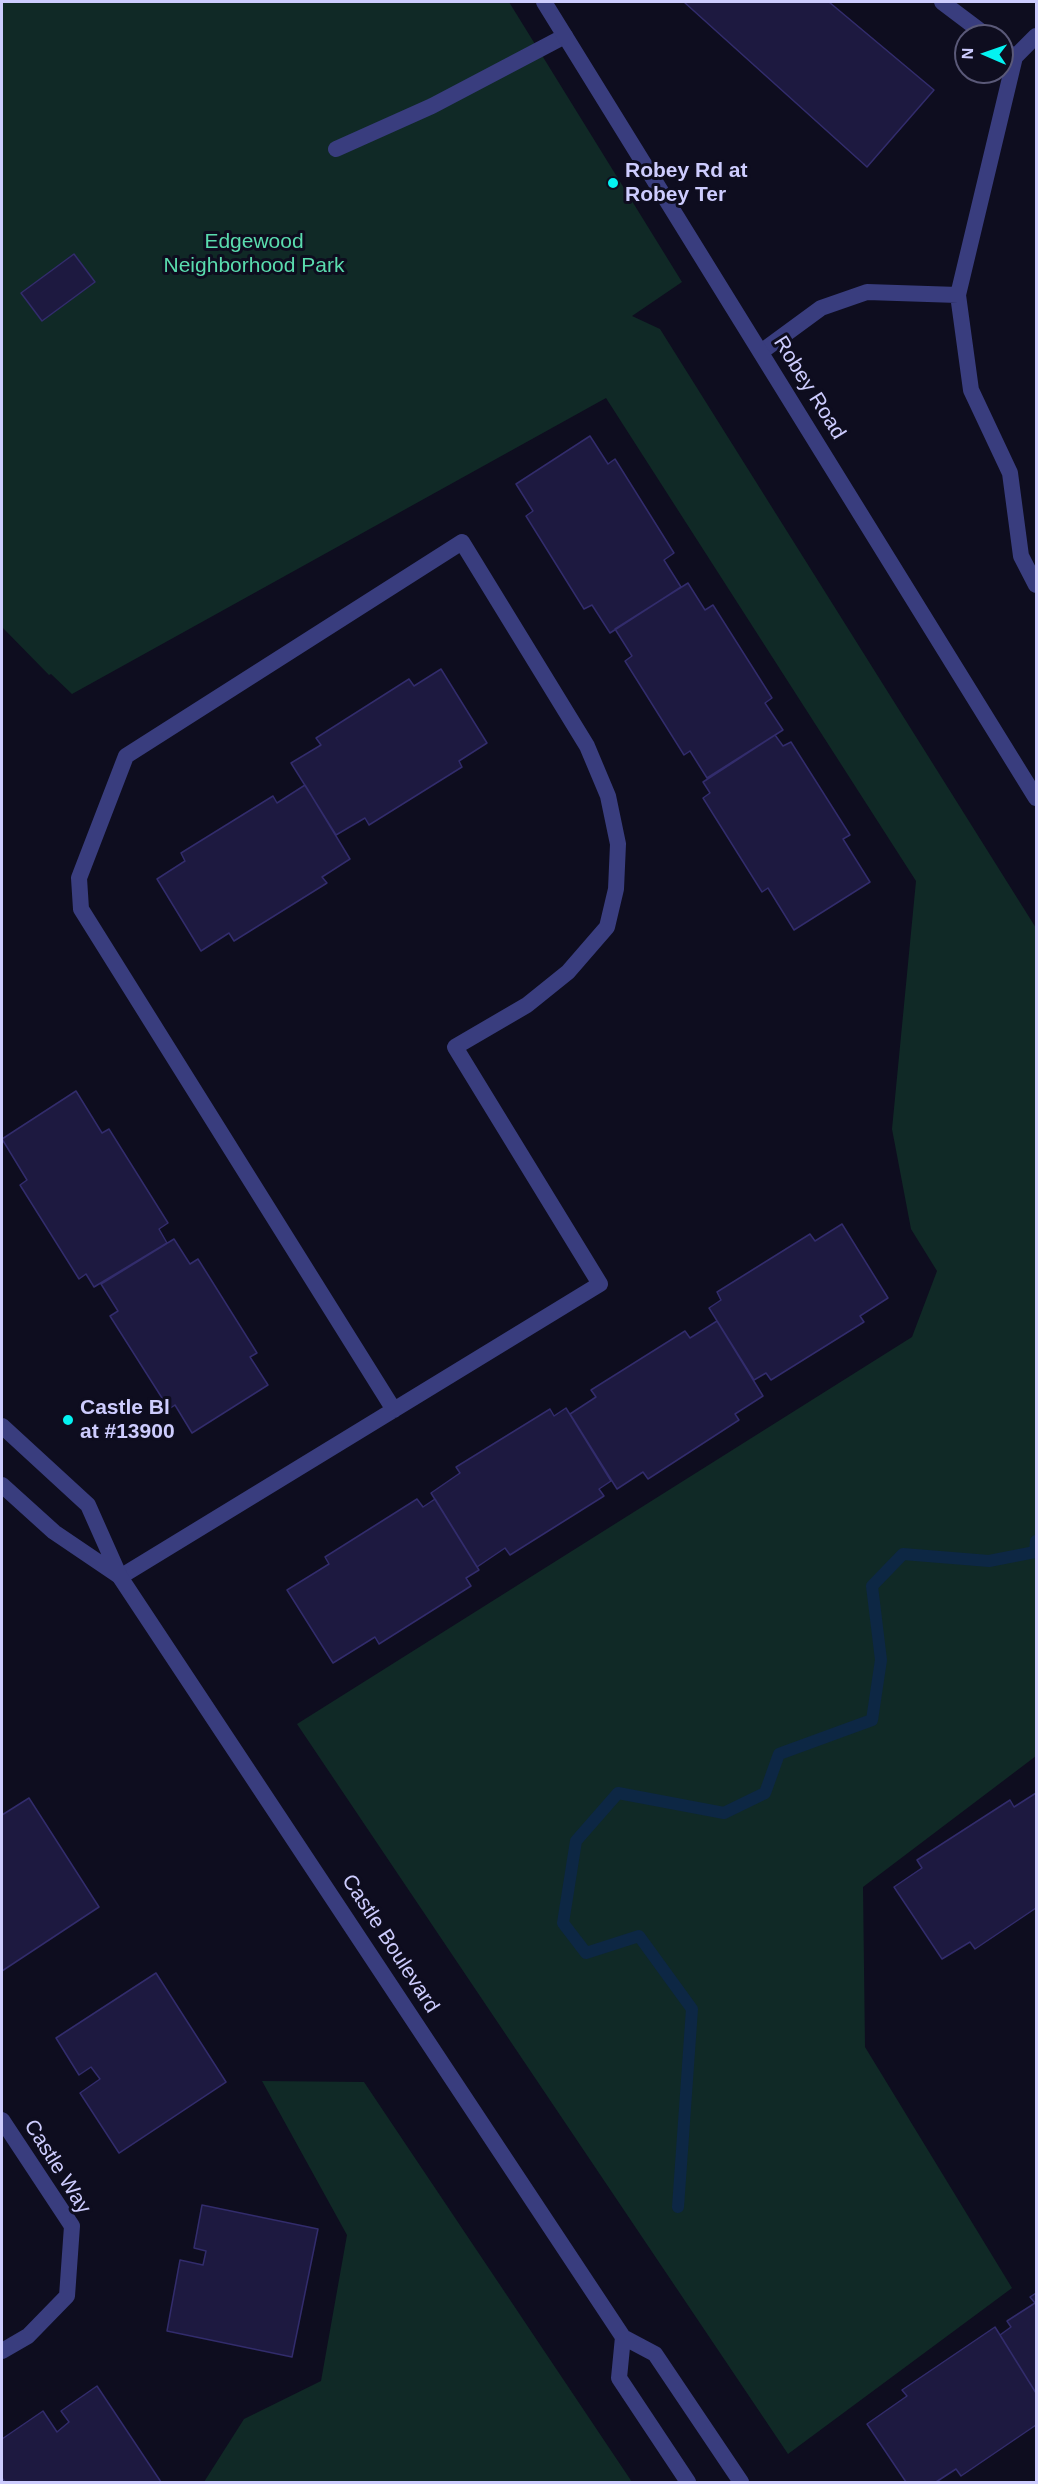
<!DOCTYPE html>
<html>
<head>
<meta charset="utf-8">
<style>
	body { margin:0 }
	#map { position:relative; width:1038px; height:2484px; overflow:hidden; background:#0e0d1f; font-family:Helvetica,sans-serif }
	canvas { display:block }
	.frame { position:absolute; inset:0; border:3px solid #cdccfe; pointer-events:none }
	.north { position:absolute; left:954px; top:24px; width:60px; height:60px; box-sizing:border-box; background:#0e0d1f; border:2px solid #5a5978; border-radius:50%; rotate:272deg; font-size:16px; font-weight:700; line-height:24px; text-align:center; color:#cdccfe }
	.north::after { content:''; display:block; margin:auto; width:21px; height:27px; background:#04f2f1; clip-path:polygon(50% 0,100% 100%,50% 72%,0 100%) }
</style>
</head>
<body>
<div id="map">
<canvas width="1038" height="2484"></canvas>
<div class="frame"></div>
<div class="north">N</div>
</div>
<script>
const ctx = document.querySelector('canvas').getContext('2d');
ctx.lineJoin = 'round';
function fillPath(path, color) { ctx.fillStyle = color; ctx.fill(path, 'evenodd'); }
function stroke(path, color, width, dash) { ctx.strokeStyle = color; ctx.lineWidth = width; ctx.lineCap = dash ? 'butt' : 'round'; ctx.setLineDash(dash || []); ctx.stroke(path); }
function write(font, color, halo, rows, align = 'center') {
  ctx.font = font + ' Helvetica,sans-serif'; ctx.lineWidth = 6; ctx.setLineDash([]); ctx.textBaseline = 'middle'; ctx.strokeStyle = halo; ctx.fillStyle = color; for (const [text, x, y, turn = 0] of rows) {
    ctx.save(); ctx.translate(x, y); ctx.rotate((+turn || 0) * Math.PI / 180); ctx.textAlign = isNaN(turn) ? turn : align; if (halo) ctx.strokeText(text, 0, 0); ctx.fillText(text, 0, 0); ctx.restore();
  }
}
const green = new Path2D(`
	M2,2H509L682,282L632,316L660,329L1036,928V1756L863,1887L865,2047L1012,2288L788,2454L297,1724L912,1337L937,1271L911,1229L892,1129L916,881L606,398L72,694L51,674L49,675L2,627Z
	M262,2081L364,2082L632,2482H204L244,2419L321,2381L347,2235Z`);
const stream = new Path2D(`
	M678,2207L692,2009L639,1936L586,1953L563,1923L576,1841L618,1793L724,1813L765,1793L779,1754L872,1720L881,1660L872,1586L903,1554L989,1561L1035,1552L1036,1541`);
const building = new Path2D(`
	M684,2H829L934,90L867,167Z
	M74,254L95,282L42,321L21,293Z
	M590,436L608,464L615,459L674,553L664,560L681,587L610,633L592,605L584,609L526,516L533,511L516,484Z
	M688,583L705,610L713,605L772,698L765,703L783,730L707,778L690,751L684,755L625,661L632,656L615,629Z
	M441,669L487,743L459,761L462,767L369,825L365,818L336,835L291,763L321,745L316,738L409,679L414,686Z
	M775,735L783,746L791,742L850,835L843,839L870,882L794,930L768,888L762,892L703,798L710,793L703,782Z
	M305,785L350,859L322,877L327,883L234,941L229,933L201,951L157,879L185,861L181,853L273,796L277,803Z
	M76,1091L102,1133L109,1129L168,1223L159,1229L167,1243L94,1287L86,1274L79,1279L20,1185L27,1180L2,1139Z
	M842,1224L888,1298L860,1316L864,1322L771,1380L766,1373L754,1380L709,1308L721,1300L717,1292L810,1234L815,1241Z
	M174,1239L190,1264L198,1259L257,1353L250,1357L268,1385L192,1433L175,1405L169,1409L110,1316L118,1311L101,1284Z
	M717,1321L763,1396L735,1414L739,1420L648,1479L643,1472L617,1489L570,1414L596,1397L591,1390L685,1331L690,1338Z
	M566,1408L611,1481L599,1489L604,1496L510,1555L505,1548L477,1567L431,1493L460,1473L456,1467L550,1409L554,1416Z
	M417,1499L423,1507L435,1499L479,1570L466,1578L471,1586L379,1644L375,1637L333,1663L287,1590L329,1564L325,1557Z
	M1036,1793V1908L975,1949L970,1942L942,1959L894,1887L922,1868L917,1860L1010,1800L1014,1807Z
	M29,1798L99,1907L2,1971V1815Z
	M156,1973L226,2082L119,2153L80,2093L100,2079L91,2067L79,2075L56,2038Z
	M202,2205L318,2229L292,2357L167,2331L180,2260L203,2265L206,2251L194,2248Z
	M1036,2293V2393L1000,2335L1011,2327L1007,2321L1035,2303L1030,2297Z
	M995,2327L1036,2393V2425L961,2476L956,2469L936,2482H906L867,2424L907,2396L902,2390Z
	M97,2386L161,2482H5L2,2478V2439L43,2411L57,2432L69,2422L61,2411Z`);
const service = new Path2D(`
	M942,2L987,36
	M1002,48L1015,57L958,295L971,390L1010,473L1021,556L1036,585
	M1015,57L1036,36
	M336,149L432,106L565,36
	M761,352L821,308L867,292L958,295
	M120,1577L600,1284L455,1047L527,1005L568,972L607,927L616,889L618,844L608,796L587,746L462,542L126,756L79,878L81,909L394,1410`);
const minor = new Path2D(`
	M2,1426L88,1505L120,1577L623,2337L655,2354L741,2482
	M2,1485L54,1532L119,1576
	M2,2120L72,2226L67,2296L28,2336L2,2351
	M623,2337L619,2378L688,2482`);
const tertiary = new Path2D(`
	M544,2L1036,798`);
const markers = [
	[613,183,6,"#04f2f1"],
	[68,1420,6,"#04f2f1"]
];
const poiNames = [
	["Robey Rd at",625,171],
	["Robey Ter",625,195],
	["Castle Bl",80,1408],
	["at #13900",80,1432]
];
const parkNames = [
	["Edgewood",254,242],
	["Neighborhood Park",254,266]
];
const streetNames = [
	["Robey Road",809,388,58],
	["Castle Boulevard",390,1944,57],
	["Castle Way",57,2167,58]
];
fillPath(green, '#102926');
stroke(stream, '#0d2744', 12);
fillPath(building, '#1d1940');
stroke(building, '#322c6c', 1.5);
stroke(service, '#393d7e', 16);
stroke(minor, '#393d7e', 16);
stroke(tertiary, '#393d7e', 16);
for (const [x, y, r, color] of markers) { const dot = new Path2D(); dot.arc(x, y, r, 0, 2 * Math.PI); ctx.fillStyle = color; ctx.fill(dot); stroke(dot, '#0e0d1f', 2); }
write('bold 21px', '#cdccfe', '#0e0d1f', poiNames, 'left');
write('21px', '#5adcae', '#0e0d1f', parkNames);
write('21px', '#cdccfe', '#0e0d1f', streetNames);
</script>
</body>
</html>
